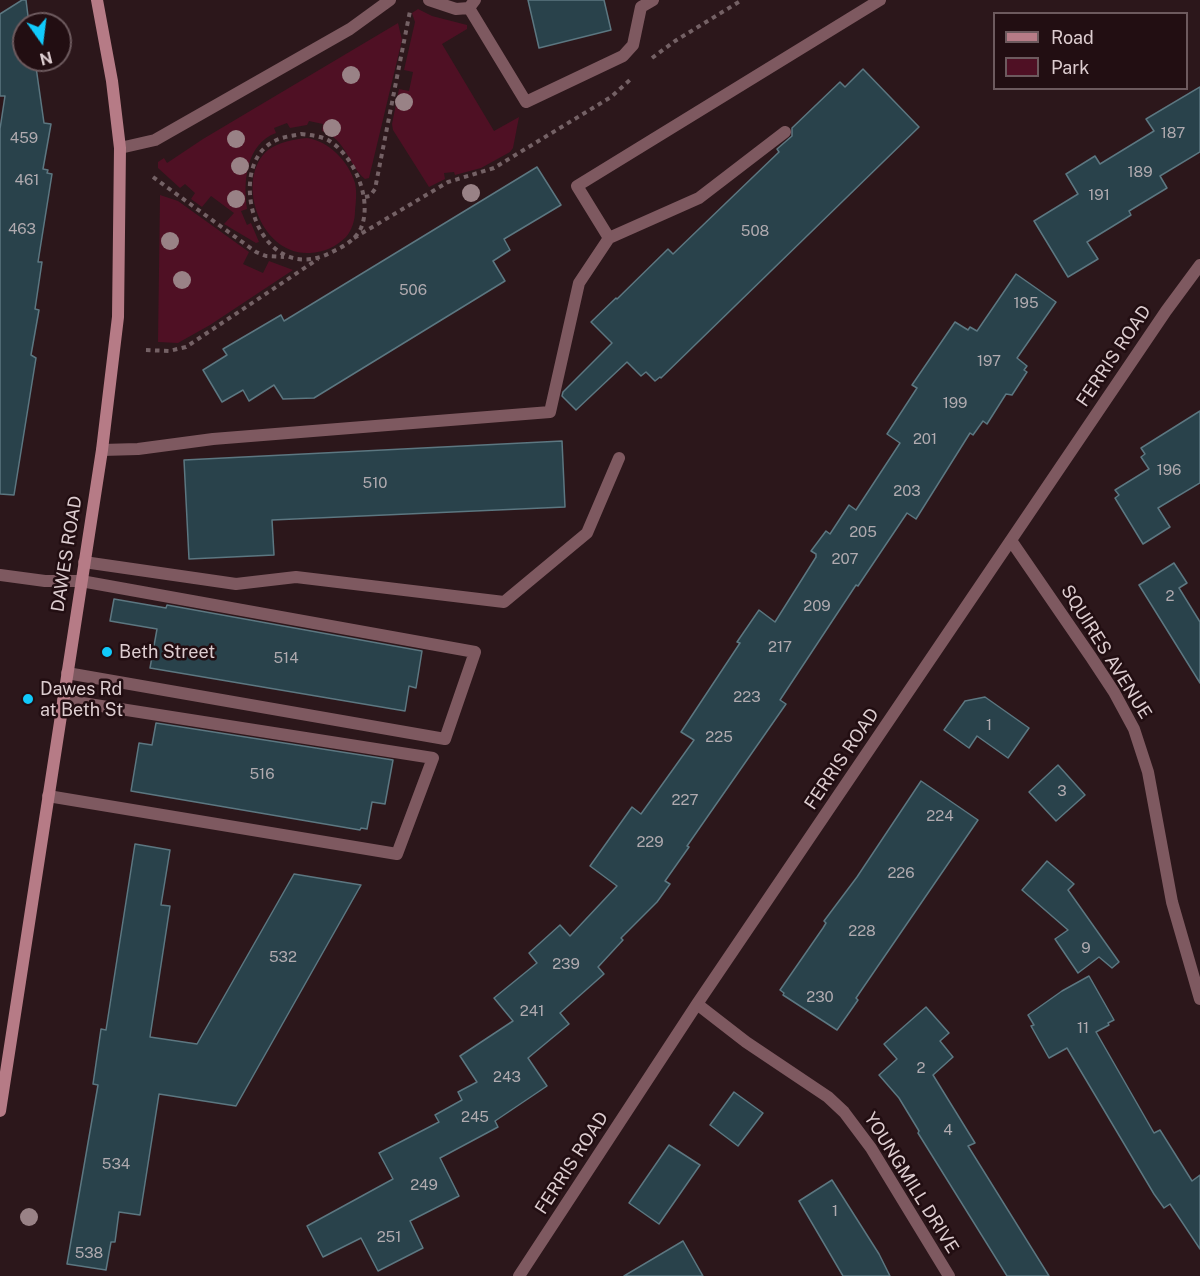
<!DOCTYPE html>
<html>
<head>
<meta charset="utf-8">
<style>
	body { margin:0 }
	#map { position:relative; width:1200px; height:1276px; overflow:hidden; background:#2c171b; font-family:"Public Sans",sans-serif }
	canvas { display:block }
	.legend { position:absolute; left:993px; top:12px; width:195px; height:78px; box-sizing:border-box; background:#220e12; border:2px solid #6d5a5e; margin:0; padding:8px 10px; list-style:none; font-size:18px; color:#ddcdd0 }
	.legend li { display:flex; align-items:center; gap:12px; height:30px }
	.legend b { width:30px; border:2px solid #6d5a5e }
	.north { position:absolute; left:12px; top:12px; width:60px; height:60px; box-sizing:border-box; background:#220e12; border:2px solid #6d5a5e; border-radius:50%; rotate:166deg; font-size:16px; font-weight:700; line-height:24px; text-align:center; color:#ddcdd0 }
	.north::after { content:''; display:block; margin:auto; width:21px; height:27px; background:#11cafb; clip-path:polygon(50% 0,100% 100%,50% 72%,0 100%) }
</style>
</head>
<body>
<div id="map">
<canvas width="1200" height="1276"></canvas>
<ul class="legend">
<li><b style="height:8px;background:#b67b86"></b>Road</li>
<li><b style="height:16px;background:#4f1024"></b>Park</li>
</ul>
<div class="north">N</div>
</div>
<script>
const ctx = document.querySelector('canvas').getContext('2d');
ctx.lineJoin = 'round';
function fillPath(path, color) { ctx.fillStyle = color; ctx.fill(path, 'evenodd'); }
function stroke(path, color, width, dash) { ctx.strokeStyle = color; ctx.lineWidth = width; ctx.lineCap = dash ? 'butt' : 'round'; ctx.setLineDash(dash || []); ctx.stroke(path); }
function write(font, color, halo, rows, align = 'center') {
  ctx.font = font + ' "Public Sans",sans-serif'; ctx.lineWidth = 5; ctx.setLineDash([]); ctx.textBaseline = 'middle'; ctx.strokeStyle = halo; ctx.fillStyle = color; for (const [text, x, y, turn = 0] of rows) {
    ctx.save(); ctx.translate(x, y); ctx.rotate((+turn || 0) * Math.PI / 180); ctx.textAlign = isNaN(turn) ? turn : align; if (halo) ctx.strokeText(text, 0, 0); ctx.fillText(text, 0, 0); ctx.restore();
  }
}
const green = new Path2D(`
	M418,9L432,16L467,25V29L442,44L494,131L519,117L513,148L510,152L481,168L455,175L454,172L444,173L445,179L429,187L393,130L392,124L399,89L409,91L413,72L404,70L415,22L412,13Z
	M398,23L402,40L369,178L365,179C348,165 347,140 322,131L323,124L309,121L307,125L290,128L287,123L274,128L276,133C246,144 243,182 247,209L241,211L247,225L251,223L259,242L256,243L224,224L234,213L211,196L202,207L191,199L195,193L185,184L180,188L158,168V162L164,158L167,163L203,139Z
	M307,138C329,141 349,162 355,183C357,192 356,202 355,211C355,220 352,230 346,237C336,247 324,252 310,253C260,256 234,179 268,150C279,142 294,139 307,138Z
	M160,195L178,201L249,252L243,264L263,273L269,261L293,270L210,325L185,339L178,343L158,342Z`);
const building = new Path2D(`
	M22,0H26L29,24H24V60H35L44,123L51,124L43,169L48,170L47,173L52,174L38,262H42L35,309L39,310L31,355L36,358L14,495L0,494V129L5,96H0V14Z
	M528,0H604L611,30L539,48Z
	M863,69L919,127L661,378L660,377L655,381L646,372L641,376L627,362L576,410L562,396L563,392L612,343L591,322L616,298L617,299L668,249L673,254L728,201L779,152L777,149L792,136V128L840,82L845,87Z
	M1200,87V152L1160,176L1167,188L1129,211L1131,215L1087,242L1098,259L1068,277L1034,221L1078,194L1066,174L1095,156L1100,164L1154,131L1146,119Z
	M537,167L561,205L504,239L510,250L493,261L505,281L314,398L283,399L274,385L249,401L243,390L222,402L203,370L227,355L223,349L281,315L284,321Z
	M1016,274L1056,302L1017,358L1027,366L1024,370L1027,372L1012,395L1006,394L987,424L983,421L973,435L970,433L916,519L907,513L858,586L856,585L780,700L786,704L687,846L689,847L665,881L670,884L657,902L621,938L623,940L598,967L604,974L560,1013L569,1024L528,1058L547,1086L495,1121L498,1127L440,1158L459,1196L410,1221L423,1248L378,1271L361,1238L323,1257L307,1226L393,1179L379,1153L439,1122L435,1115L462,1100L458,1092L477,1082L460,1056L513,1021L494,998L537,963L529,953L560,925L570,936L617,886L590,866L632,807L641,814L694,740L681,732L740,643L737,642L759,610L775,622L816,557V554L811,551L826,531L830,534L849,505L856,510L900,443L887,434L917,388L912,385L955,322L968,330L970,327L977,331Z
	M1200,411V483L1158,508L1170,527L1143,544L1115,498L1119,495L1115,490L1149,469L1141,457L1145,454L1141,448Z
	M562,441L565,507L272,520L274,555L189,559L184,460Z
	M1174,563L1187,583L1179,588L1200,622V683L1139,585Z
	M114,599L166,608L167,605L422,651L416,688L409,686L405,711L150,668L157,629L110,621Z
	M985,697L1029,728L1008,758L977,736L969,748L944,730L965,701Z
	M156,723L393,760L385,804L372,802L367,829L361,828L360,830L131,791L139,743L152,745Z
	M1058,765L1085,795L1056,821L1029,792Z
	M921,781L978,820L856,998L858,1000L837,1030L783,995L784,993L780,990L823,928L826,923L824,921L857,877Z
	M135,844L170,850L161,905L170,906L150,1037L197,1044L294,874L361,885L236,1106L159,1094L140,1215L119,1212L115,1242H111L106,1270L67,1264L98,1085L93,1084L101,1029L106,1030Z
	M1047,861L1074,884L1068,890L1119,962L1112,968L1099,957L1078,973L1055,939L1068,930L1022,890Z
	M1089,976L1114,1020L1108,1023L1109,1025L1096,1032L1154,1133L1160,1130L1192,1181L1200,1175V1249L1170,1204L1164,1208L1154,1194L1067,1048L1049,1058L1031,1026L1034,1025L1028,1015L1062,991Z
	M926,1007L949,1033L940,1041L953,1057L933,1075L975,1143L968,1146L1049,1276H1007L918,1133L919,1131L899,1098L879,1075L897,1059L884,1044Z
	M734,1092L763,1113L738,1146L710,1125Z
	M669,1145L700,1165L659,1224L629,1203Z
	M832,1180L879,1254L890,1276H843L799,1201Z
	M683,1241L703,1276H624Z`);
const path = new Path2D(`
	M652,58L675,41L742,0
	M301,134C310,135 320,136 328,140C354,155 373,200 361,228C355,241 342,247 330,253C258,288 225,171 271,143C280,137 291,136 301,134Z
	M153,177L256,252L266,256L284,257
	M365,197L370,196L375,189L410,11
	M354,238L448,182L494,168L611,97L632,78
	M146,350L169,351L186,347L318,259`);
const lane = new Path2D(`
	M429,0L456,9L469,8
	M475,0L469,8L526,102L623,56L633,45L641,7L653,0
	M120,148L155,140L350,29L390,0
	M609,238L699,198L785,132
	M102,450L138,449L213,439L550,412L579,283L609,238L577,186L880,0
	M84,562L236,584L296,577L504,602L587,533L619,458
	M67,673L445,739L475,652L81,581
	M48,796L397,854L433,758L63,700`);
const street = new Path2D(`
	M1012,542L1091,657L1114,692L1134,729L1148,772L1172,902L1200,999
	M0,575L45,581H81
	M697,1004L746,1042L828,1097L844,1112L871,1148L949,1276
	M519,1276L697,1004L1166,311L1200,265`);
const secondary = new Path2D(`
	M0,1111L102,450L118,317L120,148L112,81L97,0`);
const trees = [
	[351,75],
	[404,102],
	[332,128],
	[236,139],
	[240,166],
	[471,193],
	[236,199],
	[170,241],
	[182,280],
	[29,1217]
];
const markers = [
	[107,652,6,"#11cafb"],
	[28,699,6,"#11cafb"]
];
const numberNames = [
	["187",1173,133],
	["459",24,138],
	["189",1140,172],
	["461",27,180],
	["191",1099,195],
	["463",22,229],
	["508",755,231],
	["506",413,290],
	["195",1026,303],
	["197",989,361],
	["199",955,403],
	["201",925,439],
	["196",1169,470],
	["510",375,483],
	["203",907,491],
	["205",863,532],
	["207",845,559],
	["2",1170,596],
	["209",817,606],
	["217",780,647],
	["514",286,658],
	["223",747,697],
	["1",989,725],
	["225",719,737],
	["516",262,774],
	["3",1062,791],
	["227",685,800],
	["224",940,816],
	["229",650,842],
	["226",901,873],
	["228",862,931],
	["9",1086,948],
	["532",283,957],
	["239",566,964],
	["230",820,997],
	["241",532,1011],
	["11",1083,1028],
	["2",921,1068],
	["243",507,1077],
	["245",475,1117],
	["4",948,1130],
	["534",116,1164],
	["249",424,1185],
	["1",835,1211],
	["251",389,1237],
	["538",89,1253]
];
const streetNames = [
	["FERRIS ROAD",1114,356,-56],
	["DAWES ROAD",67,554,-81],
	["SQUIRES AVENUE",1106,652,58],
	["FERRIS ROAD",842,759,-56],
	["FERRIS ROAD",572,1163,-57],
	["YOUNGMILL DRIVE",911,1183,58]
];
const poiNames = [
	["Beth Street",119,652],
	["Dawes Rd",40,689],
	["at Beth St",40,710]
];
fillPath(green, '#4f1024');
fillPath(building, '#29424b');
stroke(building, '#5c7781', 1.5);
stroke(path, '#746165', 4, [4.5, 4.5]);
stroke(lane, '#7e5960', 12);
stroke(street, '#7e5960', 12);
stroke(secondary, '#b67b86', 12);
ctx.fillStyle = '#998286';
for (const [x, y] of trees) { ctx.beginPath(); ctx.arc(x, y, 9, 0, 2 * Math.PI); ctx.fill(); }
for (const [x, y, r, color] of markers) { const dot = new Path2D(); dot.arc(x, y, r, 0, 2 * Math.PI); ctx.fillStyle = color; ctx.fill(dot); stroke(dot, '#220e12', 2); }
write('15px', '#b0aaaf', null, numberNames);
write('18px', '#ddcdd0', '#220e12', streetNames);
write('18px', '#ddcdd0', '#220e12', poiNames, 'left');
</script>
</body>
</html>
